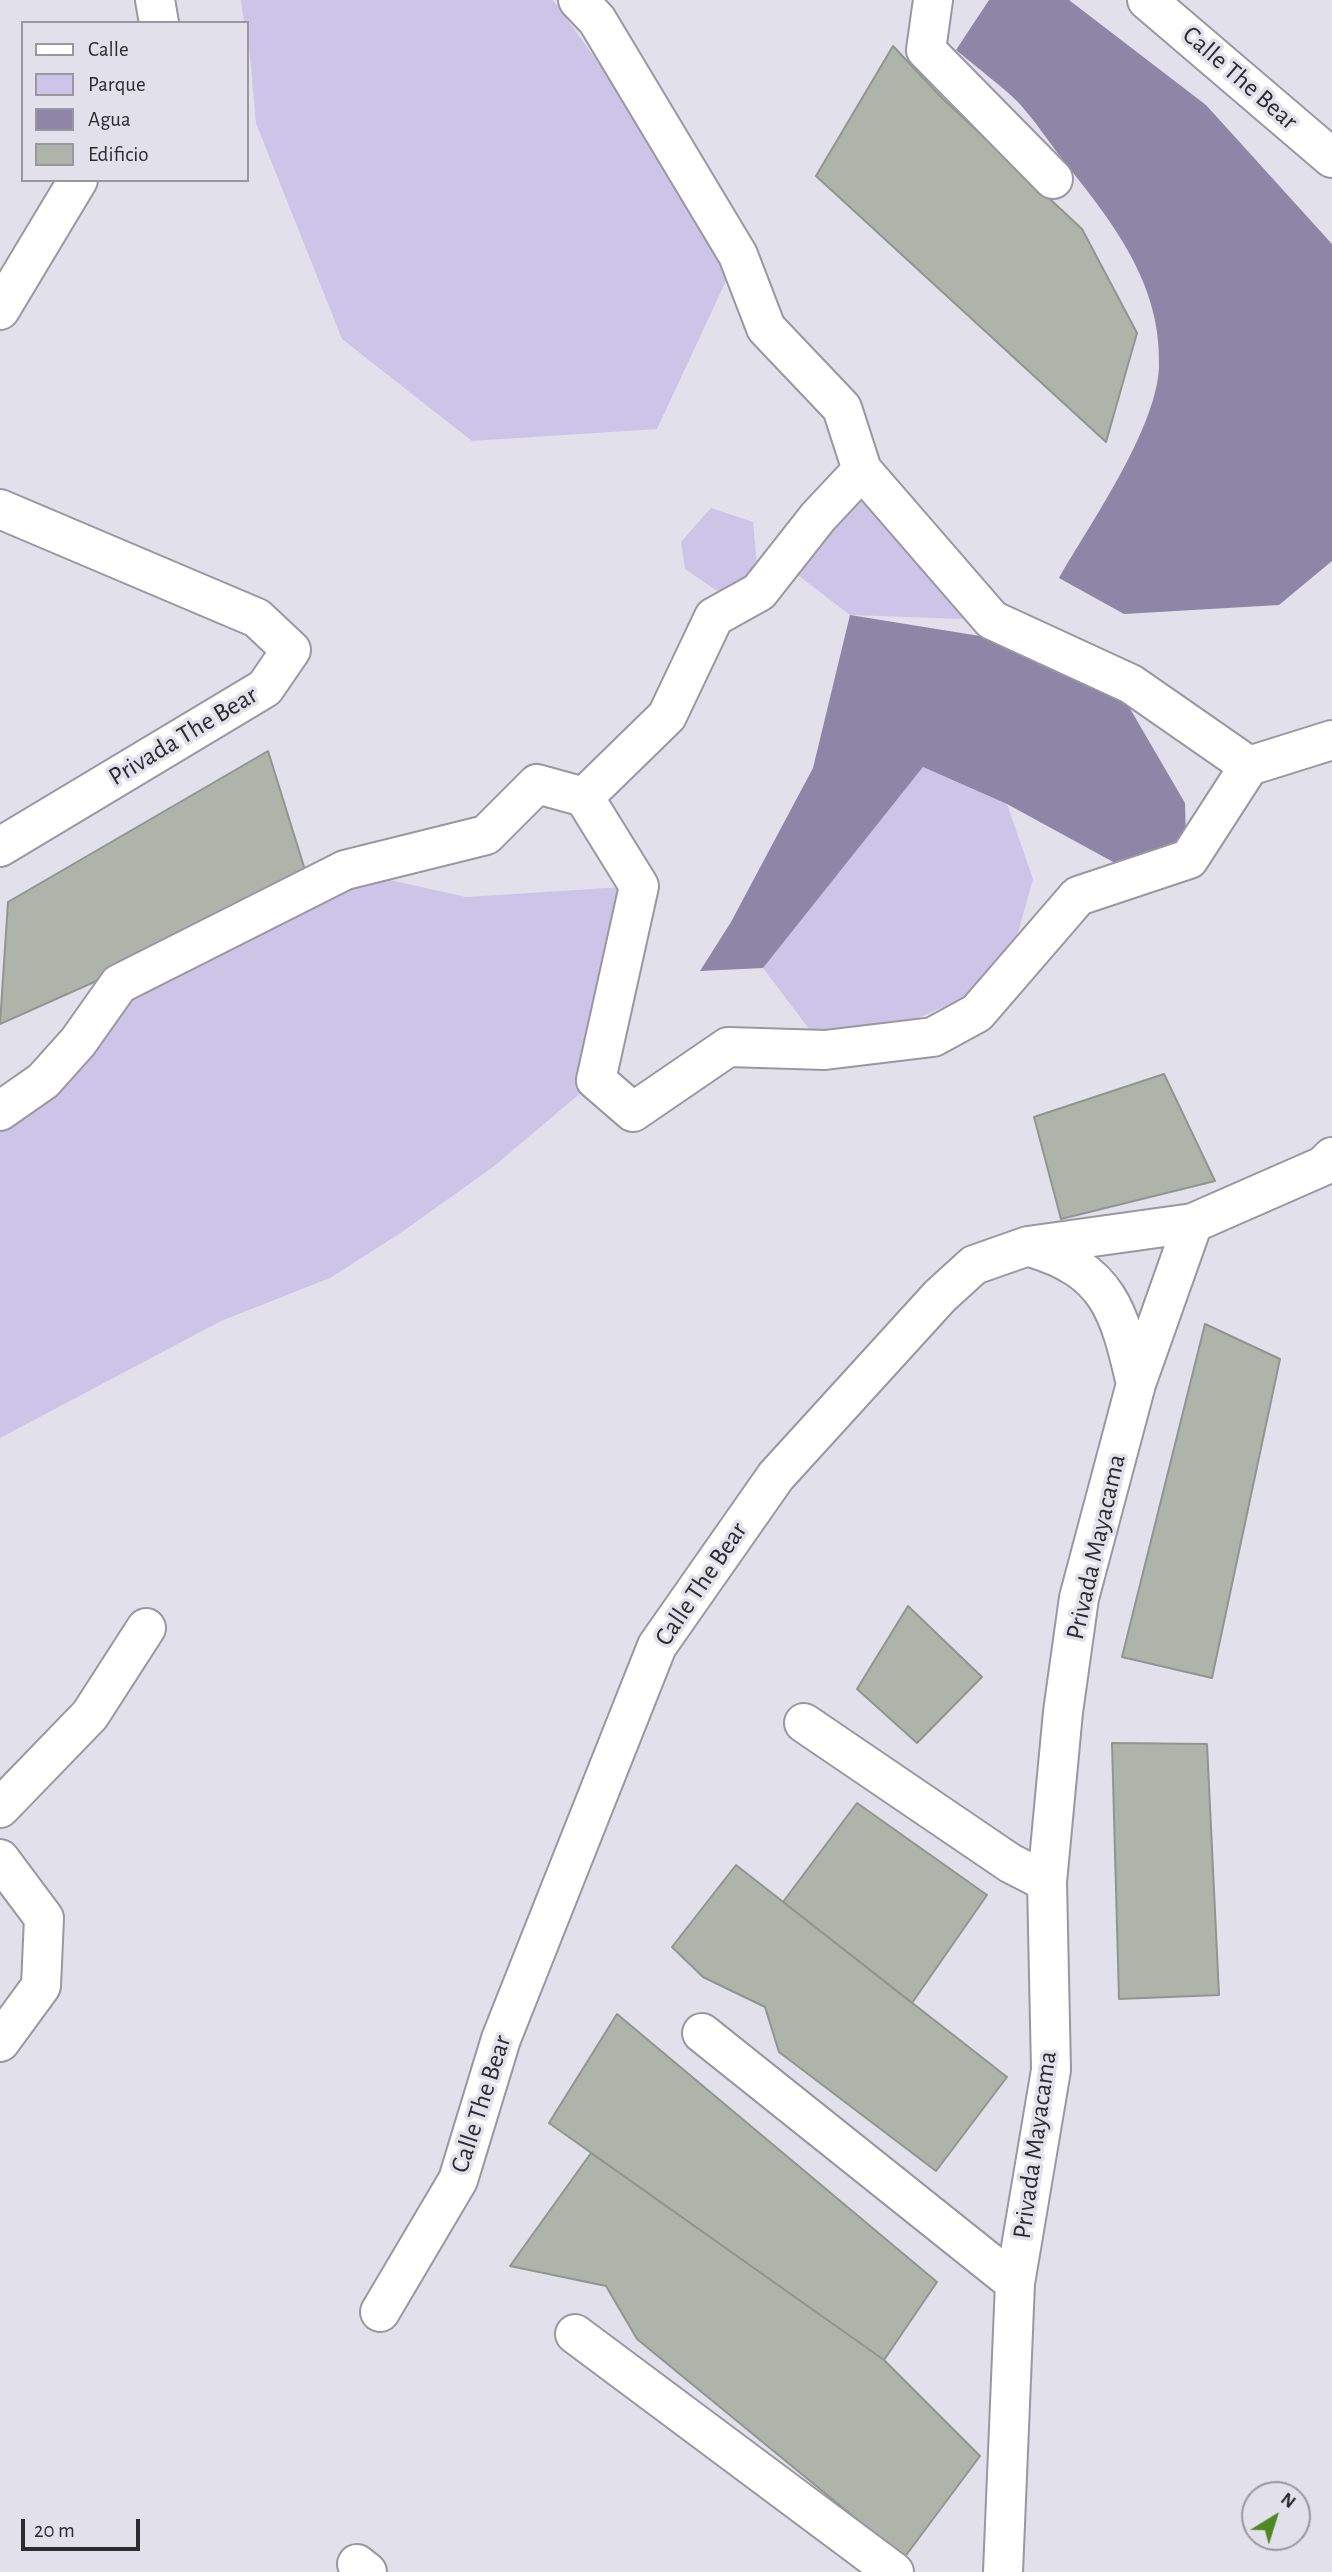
<!DOCTYPE html>
<html>
<head>
<meta charset="utf-8">
<style>
	body { margin:0 }
	#map { position:relative; width:1332px; height:2572px; overflow:hidden; background:#e2e0ea; font-family:"Alegreya Sans",sans-serif }
	canvas { display:block }
	.legend { position:absolute; left:21px; top:21px; width:228px; height:161px; box-sizing:border-box; background:#e2e0ea; border:2px solid #99989f; margin:0; padding:9px 12px; list-style:none; font-size:21px; color:#2c2b2f }
	.legend li { display:flex; align-items:center; gap:14px; height:35px }
	.legend b { width:35px; border:2px solid #99989f }
	.north { position:absolute; left:1241px; top:2481px; width:70px; height:70px; box-sizing:border-box; background:#e2e0ea; border:2px solid #99989f; border-radius:50%; rotate:38deg; font-size:19px; font-weight:700; line-height:28px; text-align:center; color:#2c2b2f }
	.north::after { content:''; display:block; margin:auto; width:24px; height:32px; background:#508823; clip-path:polygon(50% 0,100% 100%,50% 72%,0 100%) }
	.scale { position:absolute; left:21px; top:2519px; width:119px; height:32px; box-sizing:border-box; border:4px solid #2c2b2f; border-top:0; padding-left:9px; font-size:21px; line-height:24px; white-space:nowrap; color:#2c2b2f; -webkit-text-stroke:5px #e2e0ea; paint-order:stroke }
</style>
</head>
<body>
<div id="map">
<canvas width="1332" height="2572"></canvas>
<ul class="legend">
<li><b style="height:9px;background:#fff"></b>Calle</li>
<li><b style="height:19px;background:#ccc5e7"></b>Parque</li>
<li><b style="height:19px;background:#8e86a7"></b>Agua</li>
<li><b style="height:19px;background:#afb4ab"></b>Edificio</li>
</ul>
<div class="north">N</div>
<div class="scale">20 m</div>
</div>
<script>
const ctx = document.querySelector('canvas').getContext('2d');
ctx.lineJoin = 'round';
function fillPath(path, color) { ctx.fillStyle = color; ctx.fill(path, 'evenodd'); }
function stroke(path, color, width, dash) { ctx.strokeStyle = color; ctx.lineWidth = width; ctx.lineCap = dash ? 'butt' : 'round'; ctx.setLineDash(dash || []); ctx.stroke(path); }
function write(font, color, halo, rows, align = 'center') {
  ctx.font = font + ' "Alegreya Sans",sans-serif'; ctx.lineWidth = 7; ctx.setLineDash([]); ctx.textBaseline = 'middle'; ctx.strokeStyle = halo; ctx.fillStyle = color; for (const [text, x, y, turn = 0] of rows) {
    ctx.save(); ctx.translate(x, y); ctx.rotate((+turn || 0) * Math.PI / 180); ctx.textAlign = isNaN(turn) ? turn : align; if (halo) ctx.strokeText(text, 0, 0); ctx.fillText(text, 0, 0); ctx.restore();
  }
}
const green = new Path2D(`
	M241,0H553L738,255L657,429L472,441L342,339L256,123L247,23H244Z
	M862,470L992,620L850,615L782,563Z
	M711,508L753,522L759,587L720,593L685,569L681,542Z
	M923,767L1007,804L1033,879L1005,979L923,1016L825,1050L763,968Z
	M345,870L466,897L639,886L596,1080L493,1167L399,1234L330,1278L221,1321L0,1438V1111L119,984Z`);
const water = new Path2D(`
	M989,0H1069L1206,105L1332,244V561L1279,605L1124,614L1059,578C1091,522 1156,430 1159,367C1162,283 1112,222 1063,160C1048,141 1034,119 1017,101C998,83 976,67 956,50Z
	M850,615L986,637L1125,700L1185,803L1186,842L1126,869L1007,804L923,767L763,968L700,971L731,922L813,768Z`);
const building = new Path2D(`
	M893,46L942,98L1082,229L1137,333L1106,442L816,176Z
	M268,751L305,870L121,970L0,1024L8,902Z
	M1164,1074L1215,1181L1061,1219L1034,1117Z
	M1205,1324L1280,1359L1212,1678L1122,1657Z
	M908,1606L982,1677L917,1743L857,1689Z
	M1112,1743L1207,1744L1219,1995L1119,1999Z
	M857,1803L987,1895L912,2003L783,1902Z
	M736,1865L1007,2077L936,2171L779,2052L765,2007L703,1977L672,1947Z
	M617,2014L937,2282L884,2360L549,2123Z
	M591,2153L884,2360L980,2456L904,2558L637,2339L606,2286L510,2266Z`);
const minor = new Path2D(`
	M155,0L159,23
	M578,0L597,20L738,255L766,328L842,408L862,470L992,620L1131,684L1249,766L1332,740
	M933,0L926,50L1053,179
	M1147,0L1332,158
	M0,310L78,180
	M0,509L257,618L291,650L265,688L0,847
	M584,797L639,886L596,1080L633,1112L728,1047L825,1050L933,1037L977,1013L1078,896L1189,859L1249,766
	M0,1111L43,1081L78,1042L119,984L345,870L486,835L537,784L584,797L667,716L714,617L759,592L818,517L862,470
	M1030,1247C1109,1270 1119,1311 1136,1384
	M804,1723L1010,1863L1047,1882
	M0,1808L90,1715L146,1628
	M0,1859L44,1918L41,1986L0,2042
	M702,2033L1015,2283
	M380,2312L458,2180L501,2039L657,1646L776,1476L940,1296L974,1265L1028,1246L1193,1223L1323,1166L1332,1157
	M575,2334L894,2572
	M357,2564L367,2572
	M1003,2572L1015,2283L1051,2070L1047,1882L1063,1712L1079,1598L1136,1384L1193,1223`);
const streetNames = [
	["Calle The Bear",1240,78,41],
	["Privada The Bear",183,736,-31],
	["Privada Mayacama",1096,1547,-77],
	["Calle The Bear",701,1584,-56],
	["Calle The Bear",481,2104,-72],
	["Privada Mayacama",1035,2145,-82]
];
fillPath(green, '#ccc5e7');
fillPath(water, '#8e86a7');
fillPath(building, '#afb4ab');
stroke(building, '#90968d', 2);
stroke(minor, '#9997a1', 42);
stroke(minor, '#fff', 38);
write('26px', '#2c2b2f', '#e2e0ea', streetNames);
</script>
</body>
</html>
